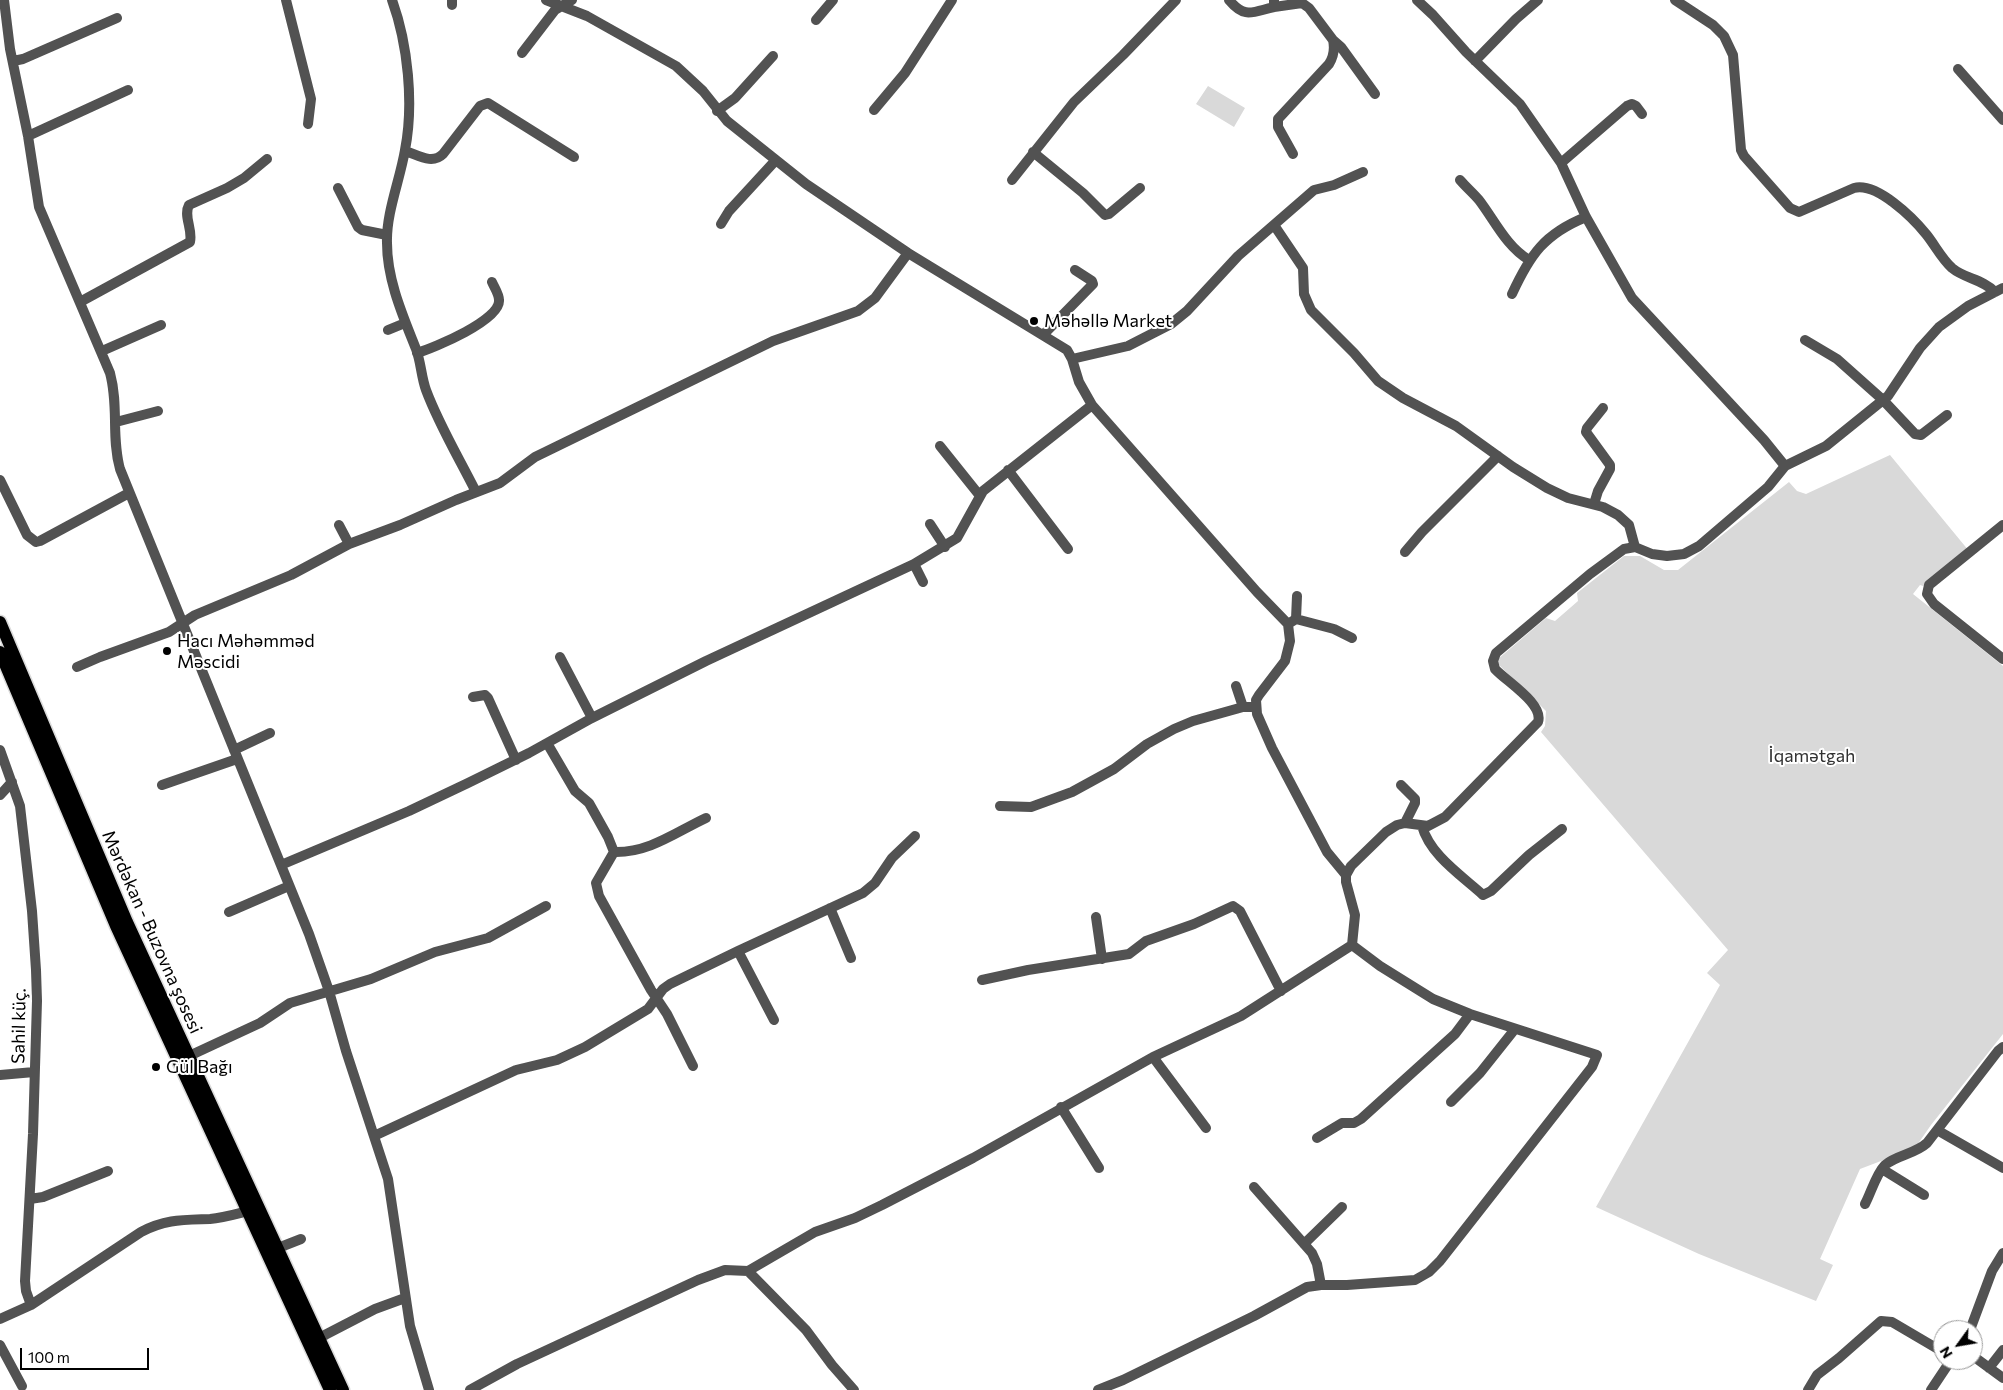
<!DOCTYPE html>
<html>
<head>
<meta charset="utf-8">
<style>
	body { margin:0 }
	#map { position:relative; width:2003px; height:1390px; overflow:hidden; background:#fff; font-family:Commissioner,sans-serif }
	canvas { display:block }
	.north { position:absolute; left:1933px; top:1320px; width:50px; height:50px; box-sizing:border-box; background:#fff; border:1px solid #999; border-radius:50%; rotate:238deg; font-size:14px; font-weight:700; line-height:20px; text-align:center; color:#000 }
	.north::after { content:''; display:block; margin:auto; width:18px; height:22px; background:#000; clip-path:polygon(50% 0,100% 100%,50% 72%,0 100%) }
	.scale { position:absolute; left:20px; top:1348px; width:129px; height:22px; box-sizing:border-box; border:2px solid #000; border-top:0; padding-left:6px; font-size:15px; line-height:18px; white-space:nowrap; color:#000; -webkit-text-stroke:4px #fff; paint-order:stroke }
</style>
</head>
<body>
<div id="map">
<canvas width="2003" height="1390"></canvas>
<div class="north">N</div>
<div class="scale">100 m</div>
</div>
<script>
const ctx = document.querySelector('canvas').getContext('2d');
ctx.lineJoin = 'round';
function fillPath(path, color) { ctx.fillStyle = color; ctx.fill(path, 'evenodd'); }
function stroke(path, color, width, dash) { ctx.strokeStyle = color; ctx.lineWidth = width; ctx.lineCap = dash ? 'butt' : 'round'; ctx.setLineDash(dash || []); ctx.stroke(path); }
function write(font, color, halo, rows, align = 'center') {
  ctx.font = font + ' Commissioner,sans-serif'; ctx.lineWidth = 4; ctx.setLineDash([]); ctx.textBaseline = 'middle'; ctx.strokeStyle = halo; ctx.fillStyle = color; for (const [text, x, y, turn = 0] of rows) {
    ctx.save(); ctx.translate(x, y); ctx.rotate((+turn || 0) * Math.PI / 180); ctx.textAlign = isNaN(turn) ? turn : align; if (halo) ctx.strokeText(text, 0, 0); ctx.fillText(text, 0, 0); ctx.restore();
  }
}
const green = new Path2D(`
	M1208,86L1245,108L1234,127L1196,104Z
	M1890,455L1969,551L1923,586L1920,585L1913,594L2003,666V1034L1931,1125L1915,1148L1860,1169L1820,1259L1833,1265L1816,1301L1699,1254L1596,1207L1720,985L1707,973L1728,950L1541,732L1545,726L1546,711L1497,663L1498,659L1546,618L1555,621L1578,601L1577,593L1624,556H1640L1664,570H1678L1789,482L1797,491L1806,494Z`);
const street = new Path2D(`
	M4,0L10,49L28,136L39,207L110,373C119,406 111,437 120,469L309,934L329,991L346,1051L388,1179L410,1326L429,1390
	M286,0L311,99L308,124
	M392,0C408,44 414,104 405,150C400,180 386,213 387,243C387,280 403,316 416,349C421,362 421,376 426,390C439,425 459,458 476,492
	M546,0L587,16L676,66L703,91L727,121L806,184L908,253L1067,350L1072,359L1079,382L1092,405L1257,592L1288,624L1290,641L1285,661L1259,695L1256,700L1257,714L1272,748L1327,852L1346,875
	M1229,0C1245,19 1252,12 1274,7V0
	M1417,0L1433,15L1466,52L1520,104L1561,163L1586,217L1632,298L1764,440L1785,466
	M1675,0L1713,25L1724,36L1733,55L1741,150L1744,156L1790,208L1799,212L1854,188C1877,182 1913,218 1926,234C1935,245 1941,258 1952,268C1965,279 1983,279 1995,292
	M452,5V0
	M1274,7L1302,3L1309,8L1333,40C1335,49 1334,56 1329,64L1278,119V127L1293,154
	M816,20L833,0
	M1333,40L1341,47L1375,94
	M522,53L555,10L572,0
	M13,61L23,59L117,18
	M1475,61L1516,19L1538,0
	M1958,69L2003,120
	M874,110L905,73L952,0
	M717,111L735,98L773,56
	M28,136L128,90
	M405,151C418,155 432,165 443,154L480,106L488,103L574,157
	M1033,152L1083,193L1105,215L1109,214L1140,188
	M1561,163L1627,106L1632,104L1636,106L1642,114
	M1012,180L1074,102L1123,55L1176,0
	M1460,180C1466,187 1473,193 1479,200C1495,221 1506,246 1529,260
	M338,188L358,227L362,230L387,235
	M721,224L729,211L775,161
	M1274,225L1303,268L1304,294L1311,310L1354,353L1378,381L1403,398L1456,426L1513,467L1547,488L1568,498L1603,507L1618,515L1629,525L1635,547
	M1512,294C1530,255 1544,234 1586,217
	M80,302L190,242C193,229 183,216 189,205L227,188L244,178L267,159
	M388,330L405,323
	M1043,335L1093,284L1092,281L1075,270
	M1805,340L1837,359L1883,400L1915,434L1921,435L1947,415
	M102,351L161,325
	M417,353C434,348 501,320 499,300C499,294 494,287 492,282
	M1072,359L1128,346L1171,324L1187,311L1238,256L1314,190L1334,185L1363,172
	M116,422L158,411
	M940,446L980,496
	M1008,470L1068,549
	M0,480L27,535L36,542L40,541L129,493
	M1594,504L1598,491L1610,469V465L1586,432L1587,428L1603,408
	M930,524L945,547
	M339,525L349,544
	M2003,525L1929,585L1927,594L1934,604L2003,659
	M1405,552L1422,532L1498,456
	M914,564L923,582
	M1296,619L1297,596
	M1288,624L1296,619L1334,629L1352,638
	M560,657L592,718
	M77,667L100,657L169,632L195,615L291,575L349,544L400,525L456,500L500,483L535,457L773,341L858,311L875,298L908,253
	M1236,686L1243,707
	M473,697L485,695L488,698L516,760
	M547,743L575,791L589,803L608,837L614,852L596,883L599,896L651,990L667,1014L693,1066
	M0,750L20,806L32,911L36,970L37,1001L33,1134L25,1281L26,1291L31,1305
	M234,750L270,733
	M162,785L237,759
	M1401,785L1415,799V803L1405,823
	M0,795L12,782
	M1000,806L1031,807L1072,792L1114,769L1147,744L1174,729L1193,721L1243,707H1256
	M1422,826C1430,855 1461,875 1483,895L1491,891L1529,855L1562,829
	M614,852C649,853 676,832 706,818
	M281,865L409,811L468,783L529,753L592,718L706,661L914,564L957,538L983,491L1092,405
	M830,908L851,958
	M229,912L289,886
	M1096,917L1102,959
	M1352,945L1355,915L1346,882V875L1351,866L1386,832L1397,825L1405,823L1428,826L1445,817L1538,722C1544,704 1507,682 1495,669L1493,661L1496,653L1590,574L1624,549L1635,547L1652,554L1667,556L1684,554L1699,546L1768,487L1785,466L1826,446L1888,396L1920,348L1939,327L1968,306L2003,288
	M738,951L774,1020
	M982,980L1028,970L1129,954L1146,941L1194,924L1233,906L1240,911L1281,991
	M189,1056L260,1023L290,1003L371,979L435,952L488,938L546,906
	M1153,1057L1206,1128
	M0,1075L34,1072
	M1451,1102L1480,1073L1515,1029
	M1061,1107L1099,1168
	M1937,1130L2003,1168
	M374,1136L516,1070L557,1060L585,1047L648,1009L663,989L670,984L738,951L863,893L875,883L892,858L915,836
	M1317,1138L1342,1123H1354L1361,1119L1455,1034L1470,1014
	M1882,1169L1924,1195
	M1254,1187L1312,1253L1317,1264L1321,1285
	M30,1199L43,1197L108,1171
	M1865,1204C1871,1193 1876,1174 1885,1165C1897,1155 1915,1154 1927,1143L1998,1051L2003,1047
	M1304,1244L1342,1207
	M278,1248L301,1239
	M748,1271L806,1330L832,1365L854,1390
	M0,1319L31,1305L141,1232C166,1219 183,1220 210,1219C223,1218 236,1214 248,1211
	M1970,1330L1992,1271L2003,1253
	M319,1338L375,1309L405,1298
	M0,1345L22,1386
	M1973,1356L2003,1378
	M1989,1368L2003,1350
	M470,1390L517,1364L698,1280L725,1270L748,1271L815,1232L855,1218L882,1205L973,1158L1153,1057L1241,1016L1352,945
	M1098,1390L1123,1380L1254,1316L1307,1287L1321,1285H1347L1415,1280L1429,1272L1440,1261L1592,1067L1597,1055L1470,1014L1433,999L1380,966L1352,945
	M1808,1390L1817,1375L1839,1358L1881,1321L1892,1322L1943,1352
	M1931,1390L1951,1360`);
const primary = new Path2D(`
	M0,622L127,922L343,1390
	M0,652L116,926L330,1390`);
const markers = [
	[1034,321,5,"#000"],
	[167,651,5,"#000"],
	[156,1067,5,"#000"]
];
const poiNames = [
	["Məhəllə Market",1044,321],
	["Hacı Məhəmməd",177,641],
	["Məscidi",177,662],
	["Gül Bağı",166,1067]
];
const parkNames = [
	["İqamətgah",1812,756]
];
const streetNames = [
	["Mərdəkan - Buzovna şosesi",152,932,66],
	["Sahil küç.",19,1026,-89]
];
fillPath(green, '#d9d9d9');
stroke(primary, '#dbdbdb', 15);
stroke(street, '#525252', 10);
stroke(primary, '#000', 12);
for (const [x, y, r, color] of markers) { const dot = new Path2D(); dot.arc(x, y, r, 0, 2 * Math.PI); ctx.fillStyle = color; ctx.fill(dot); stroke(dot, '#fff', 2); }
write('18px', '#000', '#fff', poiNames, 'left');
write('18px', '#303030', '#fff', parkNames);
write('18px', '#000', '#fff', streetNames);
</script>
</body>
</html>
